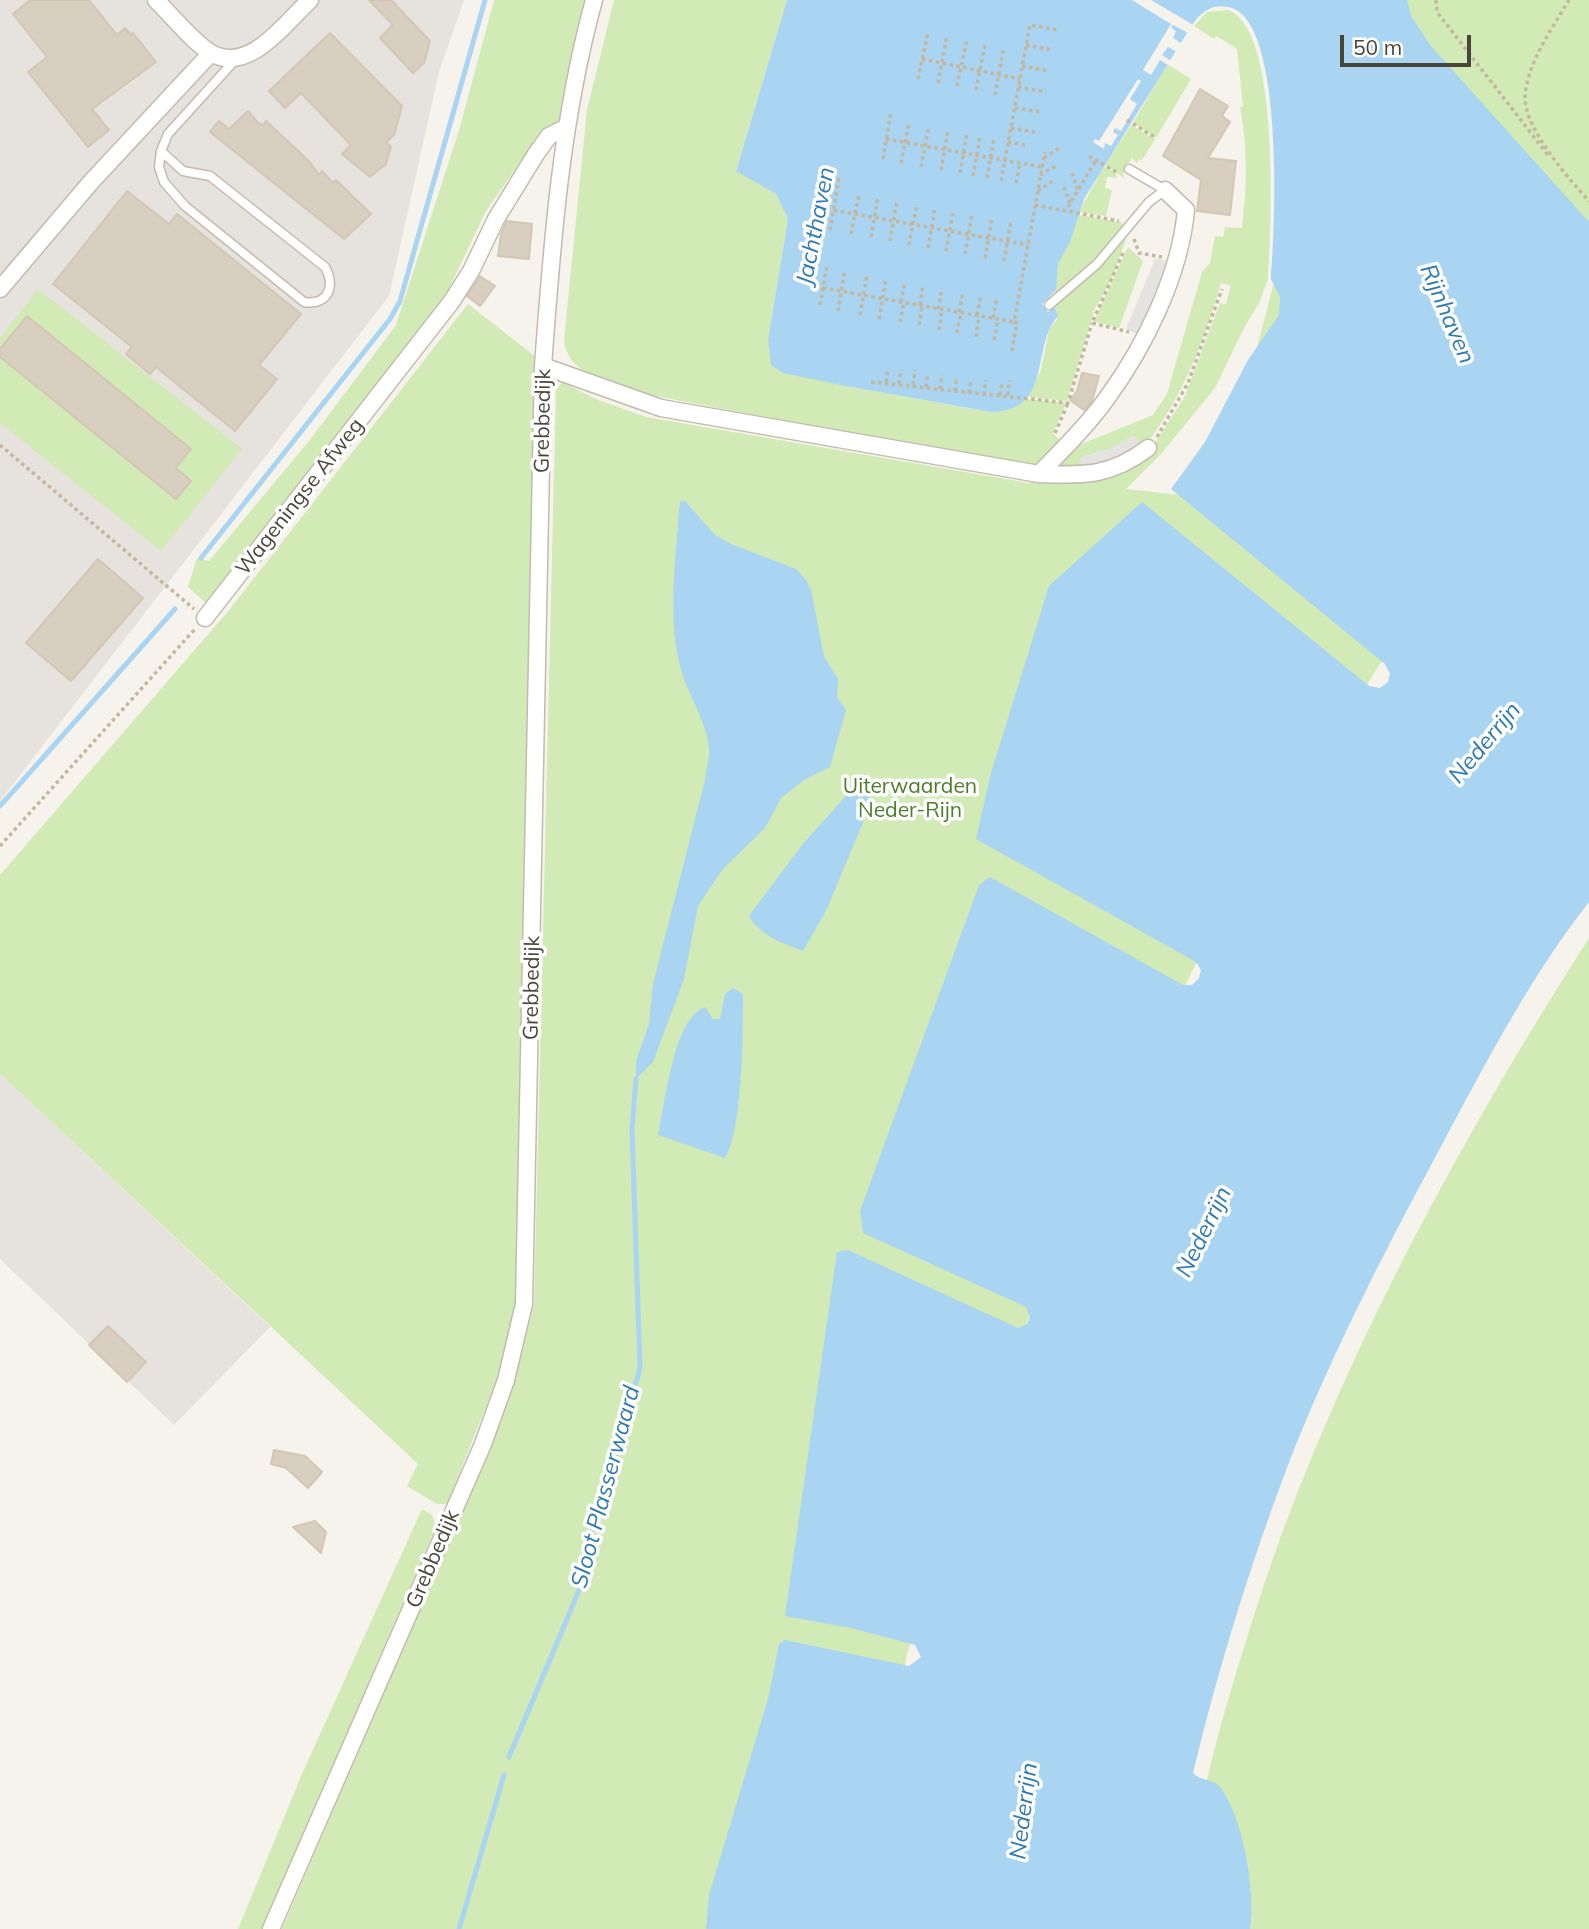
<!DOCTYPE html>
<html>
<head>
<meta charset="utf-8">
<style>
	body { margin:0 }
	#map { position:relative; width:1589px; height:1929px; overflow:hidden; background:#f6f3ec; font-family:Mulish,sans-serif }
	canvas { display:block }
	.scale { position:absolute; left:1340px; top:35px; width:131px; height:32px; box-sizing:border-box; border:4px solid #4b4439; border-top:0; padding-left:9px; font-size:21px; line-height:24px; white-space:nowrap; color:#4b4439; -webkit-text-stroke:5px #fff; paint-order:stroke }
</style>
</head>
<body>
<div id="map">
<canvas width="1589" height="1929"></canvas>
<div class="scale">50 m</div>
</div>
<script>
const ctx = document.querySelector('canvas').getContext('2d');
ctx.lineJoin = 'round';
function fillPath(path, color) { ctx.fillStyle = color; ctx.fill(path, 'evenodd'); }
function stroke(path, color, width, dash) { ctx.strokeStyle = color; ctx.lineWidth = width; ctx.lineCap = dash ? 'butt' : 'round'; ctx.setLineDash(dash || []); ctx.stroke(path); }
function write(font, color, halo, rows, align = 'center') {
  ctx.font = font + ' Mulish,sans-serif'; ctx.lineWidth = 7; ctx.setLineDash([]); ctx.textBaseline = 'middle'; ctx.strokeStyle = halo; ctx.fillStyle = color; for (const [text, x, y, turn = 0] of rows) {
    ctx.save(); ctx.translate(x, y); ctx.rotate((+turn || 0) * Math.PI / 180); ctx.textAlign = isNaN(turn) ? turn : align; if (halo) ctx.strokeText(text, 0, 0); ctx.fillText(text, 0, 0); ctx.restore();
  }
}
const industrial = new Path2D(`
	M0,0H464L439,72L389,296L0,801Z
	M0,1074L270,1327L174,1425L0,1259Z`);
const green = new Path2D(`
	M494,0H587L560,119L530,148L486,211L443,301L207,604L188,587L197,558L209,561L309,441L396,325L460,127Z
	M614,0H787L736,170L776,194L788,219L768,340L841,385L991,412L1008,410L1026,399L1066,403L1053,433L1062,442L1039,463L1028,467L630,391C604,381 567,372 564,340L587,110Z
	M1355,0H1589V446L1379,665L1192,971L1031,1311L907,1653L861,1929H282L491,1446L514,1384L534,1305L556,390L562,382L598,400L646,417L1029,483L1152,448L1185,396L1220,303L1226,304L1231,286L1221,283C1204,342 1183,395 1146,445H1142L1134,436L1109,449L1082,457L1077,468L1059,469L1058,466L1079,445L1153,415L1167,394L1202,272L1210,263L1215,236L1223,237L1225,227L1242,228C1247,186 1248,149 1240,107L1243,106L1237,49L1216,36L1214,39L1194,26L1207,12L1228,10C1281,28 1271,231 1268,279L1260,301L1244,328L1215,388L1161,454L1126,489L1180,495L1253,363L1295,202Z
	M1167,64L1191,79L1156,138L1133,123Z
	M1131,125L1155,139L1142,160L1139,159L1137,163L1132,158L1123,173L1124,178L1105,165Z
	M1104,166L1116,173L1117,178L1107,177L1105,188L1112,190L1106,216L1079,212Z
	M1078,215L1120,222L1126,227L1094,263L1057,295L1055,292L1058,264Z
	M1126,239L1112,279L1095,308L1067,401L1028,397L1041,370L1049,330L1057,319L1054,307Z
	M1128,247L1143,261L1119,328L1094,321Z
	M38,289L242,449L161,551L0,423V338Z
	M468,304L536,357L515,1304L497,1379L447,1504H437L407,1486L418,1464L0,1074V875L230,609Z
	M1589,938V1929H1176C1189,1873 1198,1815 1212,1759C1229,1693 1250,1626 1272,1561C1349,1343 1465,1132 1589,938Z
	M422,1509L432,1515L436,1527L262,1929H238L302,1774Z`);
const parking = new Path2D(`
	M1155,259L1169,261L1137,334L1126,329Z
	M1134,436L1144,447L1128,458L1077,468L1082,457L1109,449Z`);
const water = new Path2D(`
	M787,0H1407L1411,16L1430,45L1589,222V902C1533,973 1489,1057 1446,1137C1389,1243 1332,1352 1288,1465C1250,1565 1218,1669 1193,1773C1200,1781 1214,1779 1220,1787C1243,1817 1256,1892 1250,1929H706L709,1895L768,1699L779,1644L785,1640L909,1666L921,1657L915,1645L851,1628L785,1616L837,1252L848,1250L1018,1328L1027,1324L1030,1317L1026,1307L863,1233L860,1211L979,885L990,877L1183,985H1192L1199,978L1201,970L1196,962L976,839L991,773L1049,586L1142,502L1369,686L1380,688L1388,682L1390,674L1385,664L1171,489L1205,442L1248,360L1279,315L1280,297L1271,279C1275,235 1286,16 1228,7C1212,4 1201,12 1192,25L1084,199L1070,242L1058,264L1056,290L1042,304L1048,312L1054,307L1058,316C1030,347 1054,411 991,412L841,385L783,373L771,365L768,340L788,219L776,194L736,171Z
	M680,501H685L715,535L731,544L796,569L806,580L811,590L824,656L838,679L837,697L846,710L830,767L804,780L781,798L765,828L722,870L698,906L684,979L653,1062L636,1079V1061L649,1024L653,984L705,780C706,770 710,758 709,748C708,724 685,690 679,662C668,612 676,553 680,501Z
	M854,787L864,789L869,797V808L827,909L803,951C783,943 760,936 749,916L802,845Z
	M733,988L743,994C743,1030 743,1130 725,1158L658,1135C665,1106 673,1018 705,1007L713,1019H720L725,994Z`);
const pier = new Path2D(`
	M1132,0H1151L1195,26L1190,34L1173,25L1171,28L1176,31L1173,38L1184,45L1179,53L1168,47L1162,55L1173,62L1170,66L1160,60L1151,75L1143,70L1171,24Z
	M1138,79L1141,81L1130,99L1137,104L1121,131L1115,128L1113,132L1118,135L1111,146L1105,143L1104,149L1093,142L1095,139L1099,141Z`);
const stream = new Path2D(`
	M201,558L390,319L400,301L485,0
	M0,806L175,609
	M509,1757L583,1581V1556L619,1445L640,1368L632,1129L636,1079
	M459,1929L504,1775`);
const building = new Path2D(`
	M30,0H89L117,35L125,28L131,35L133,33L156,62L92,109L109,130L88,147L28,72L47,57L13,14Z
	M369,0H391L430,41L424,63L413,73L380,38L393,25Z
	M330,33L402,106L394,135L386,142L391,147L386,164L370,177L342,154L351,145L301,93L285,108L269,91Z
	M1200,89L1228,106L1222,116L1230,122L1208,158L1236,161L1230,215L1197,211L1201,180L1163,156Z
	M248,111L258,123L264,125L266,121L309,161L319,175L322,171L333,183L336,180L371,214L344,239L210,132L219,121L229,129Z
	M127,191L169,224L177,214L301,314L259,365L277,379L235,431L156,367L150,374L126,354L132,347L53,284Z
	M507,221L532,224L529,259L498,256L501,234Z
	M480,276L495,286L480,306L467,296Z
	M27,316L191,449L176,468L191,481L176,499L0,357V349Z
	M1082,373L1099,376L1092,401L1084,410L1070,400L1077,391Z
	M98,559L143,598L71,681L26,643Z
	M108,1326L146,1362L127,1382L89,1345Z
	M274,1450L305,1456L322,1472L308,1488L286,1468L271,1464Z
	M315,1521L326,1532L321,1553L293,1527Z`);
const path = new Path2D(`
	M1436,0L1437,12L1548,155
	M1569,0C1552,29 1527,63 1525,97C1524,128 1569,179 1589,201
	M1026,45L1053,50
	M922,59L1020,79
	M1022,66L1049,71
	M918,79L928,32
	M938,83L947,36
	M957,86L967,40
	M1018,87L1046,92
	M976,90L985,44
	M995,95L1004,47
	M1015,108L1041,112
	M1127,120L1156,138
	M1011,128L1039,133
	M886,139L1042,167
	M1008,142L1025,145
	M1089,156L1116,172
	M1044,158L1059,148
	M883,159L891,112
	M901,163L909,123
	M921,167L929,126
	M941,170L948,130
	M960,173L967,133
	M1072,173L1078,190
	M1040,175L1056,166
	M973,176L980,136
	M987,178L994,138
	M1001,181L1030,25L1058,30
	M1016,183L1020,163
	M1064,187L1070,203
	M1038,191L1053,181
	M1035,205L1119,221
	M1068,207L1096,160
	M827,209L1028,245
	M830,230L839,177
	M851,234L859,194
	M871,237L878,197
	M1134,239L1139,253L1162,257
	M890,241L897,201
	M909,245L917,204
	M928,248L935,208
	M946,251L953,211
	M1123,253L1092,323L1129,332
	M965,254L972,214
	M985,258L992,218
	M1004,261L1011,221
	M823,288L1014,322
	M901,302L905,281
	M820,305L827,266
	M920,305L923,284
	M938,309L942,288
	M838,311L845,270
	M959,312L963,292
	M860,315L867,274
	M977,315L981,295
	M993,318L997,298
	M879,319L886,278
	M900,322L904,302
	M919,325L922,307
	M939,330L942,309
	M957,333L961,313
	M976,337L979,316
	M994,340L998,319
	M1012,351L1017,323L1014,322L1045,152
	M871,382L1068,403L1092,323
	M886,382L888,368
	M899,384L901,369
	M913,385L915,370
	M926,387L928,373
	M940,389L942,375
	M955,391L957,377
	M969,393L971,379
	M984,395L986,380
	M1000,395L1002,384
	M1008,395L1009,380
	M1055,433L1068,403
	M1157,437L1188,383L1222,289
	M0,445L194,609
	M0,846L195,629`);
const lane = new Path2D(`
	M161,151L183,171L210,176L325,267C336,286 328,306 304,302L185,206L164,182L159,167L161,151L168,134L236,59
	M1049,305L1097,264L1149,202L1165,190L1129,169`);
const street = new Path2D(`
	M156,0C171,15 194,43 211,53C249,75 286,22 310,0
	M0,289L91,182L211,53
	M543,366L661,408L1039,474C1084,475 1110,477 1148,448
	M1039,474C1062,450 1088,425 1107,398C1145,346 1180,275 1186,210L1165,190
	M205,618L452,301L471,271L496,219L536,154L549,136L567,127
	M271,1929L483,1444L506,1380L524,1304L543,366C552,243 561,120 594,0`);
const streetNames = [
	["Grebbedijk",543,421,-89],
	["Wageningse Afweg",300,497,-52],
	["Grebbedijk",532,988,-89],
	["Grebbedijk",433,1559,-67]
];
const parkNames = [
	["Uiterwaarden",910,787],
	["Neder-Rijn",910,811]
];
const waterNames = [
	["Jachthaven",816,226,-79],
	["Rijnhaven",1447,314,67],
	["Nederrijn",1485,743,-50],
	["Nederrijn",1204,1232,-64],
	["Sloot Plasserwaard",606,1487,-75],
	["Nederrijn",1024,1811,-83]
];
fillPath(industrial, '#e6e2dd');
fillPath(green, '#d2eab5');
fillPath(parking, '#e5e3e0');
fillPath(water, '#a9d4f2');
fillPath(pier, '#f6f3ec');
stroke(stream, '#a9d4f2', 5);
fillPath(building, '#d8cfc1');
stroke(building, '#d3c7b4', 2);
stroke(lane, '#c2bbae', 11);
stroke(street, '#c2bbae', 19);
stroke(path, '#c4b79f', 3.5, [3.5, 3.5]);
stroke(lane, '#fff', 8);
stroke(street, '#fff', 16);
write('21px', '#4b4439', '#fff', streetNames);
write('21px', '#4a7f2a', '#fff', parkNames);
write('italic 23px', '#2e7ab2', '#fff', waterNames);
</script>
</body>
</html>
